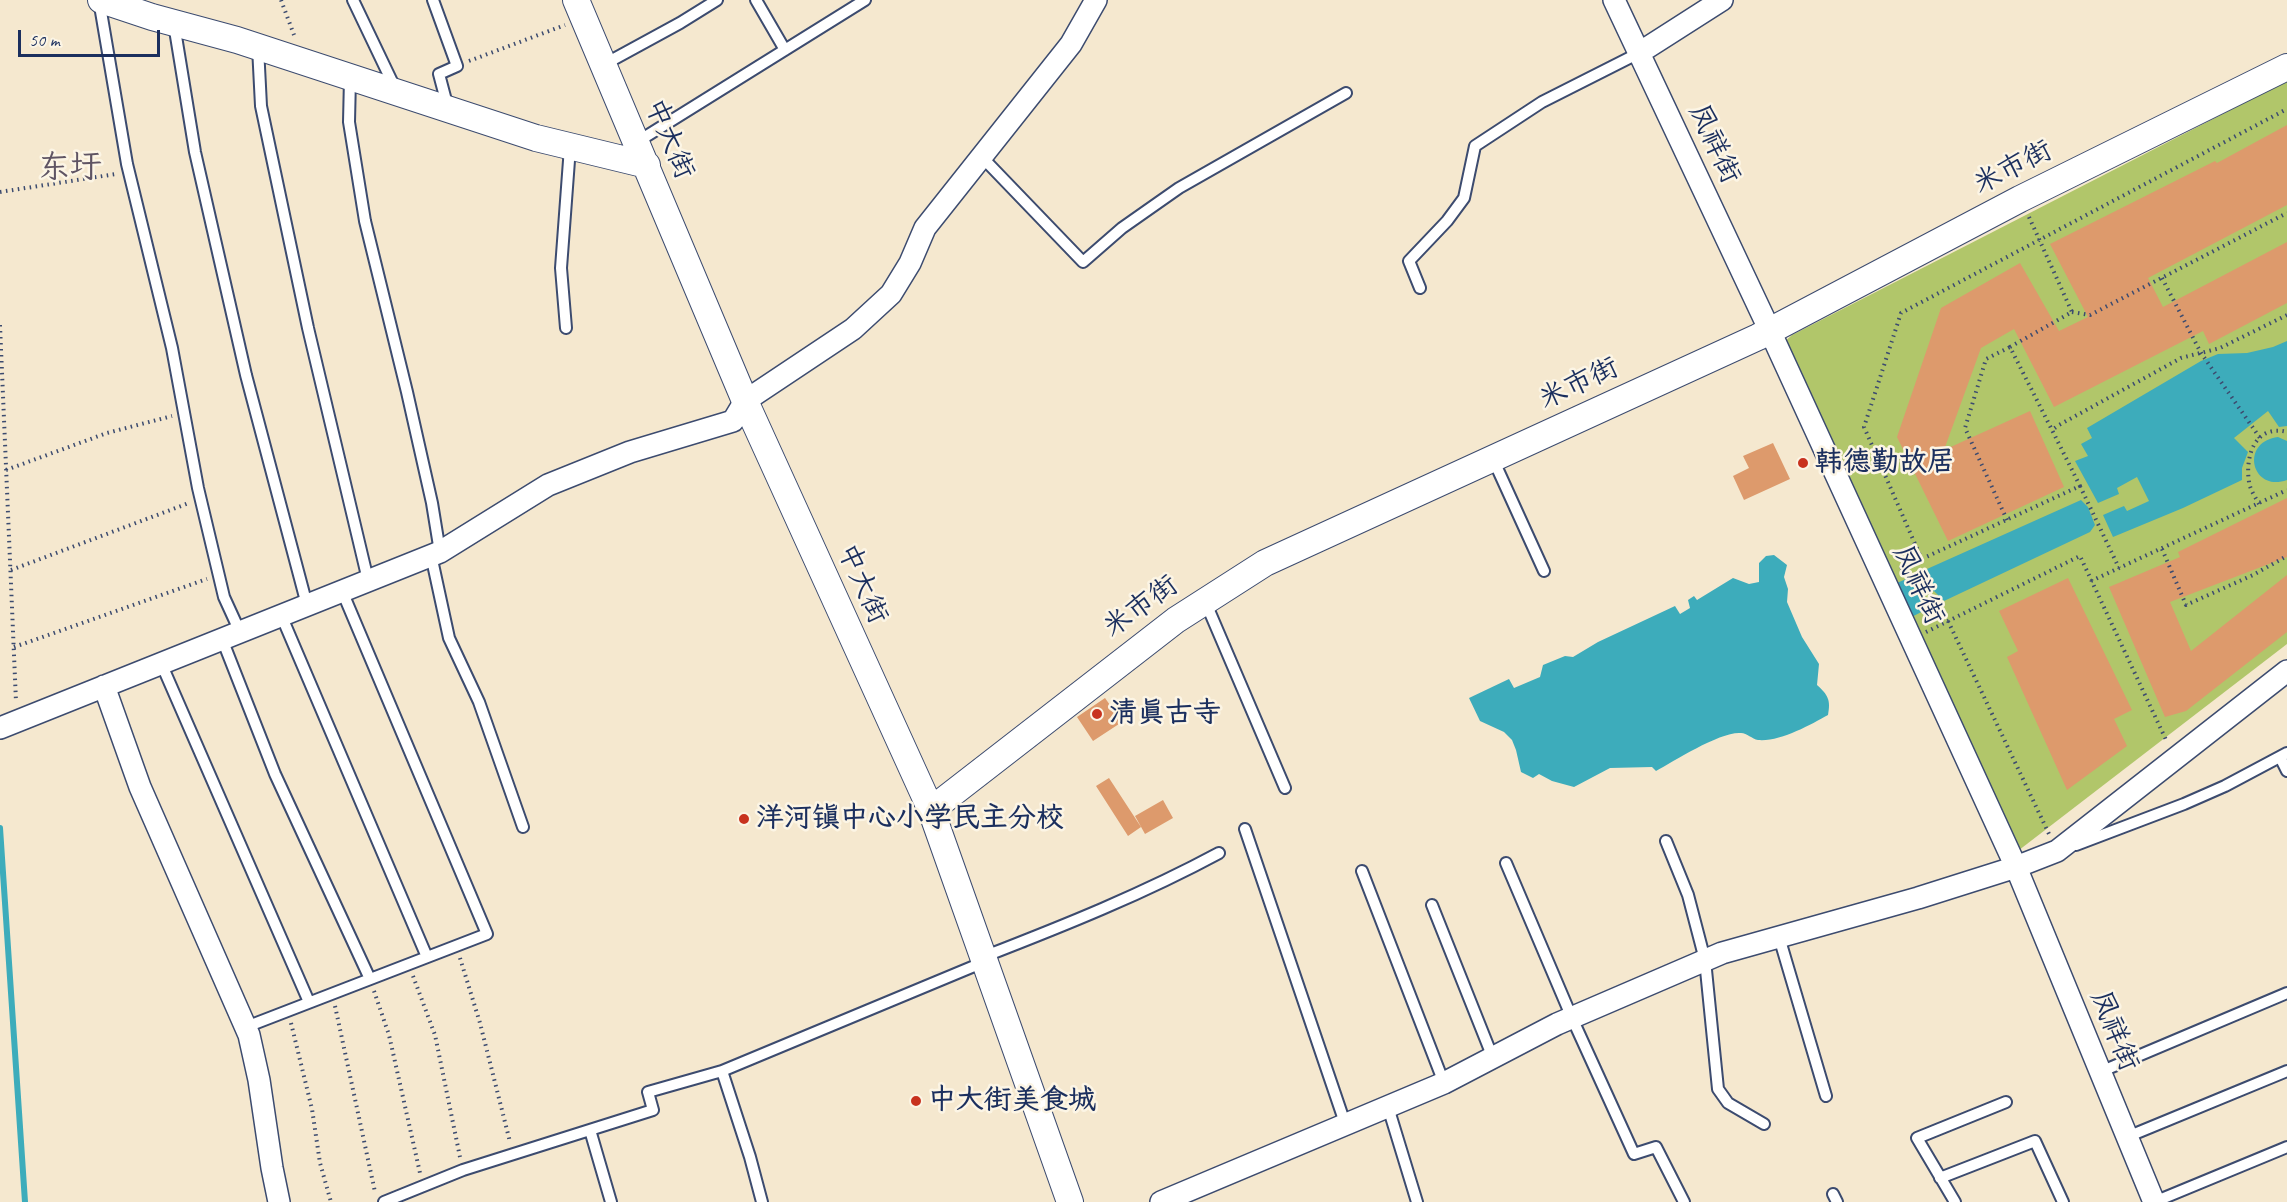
<!DOCTYPE html>
<html>
<head>
<meta charset="utf-8">
<style>
	body { margin:0 }
	#map { position:relative; width:2287px; height:1202px; overflow:hidden; background:#f5e8cf; font-family:Caveat,sans-serif }
	canvas { display:block }
	.scale { position:absolute; left:18px; top:30px; width:142px; height:27px; box-sizing:border-box; border:3px solid #1b2f5e; border-top:0; padding-left:8px; font-size:18px; line-height:21px; white-space:nowrap; color:#1b2f5e; -webkit-text-stroke:4px #fcf5e5; paint-order:stroke }
</style>
</head>
<body>
<div id="map">
<canvas width="2287" height="1202"></canvas>
<div class="scale">50 m</div>
</div>
<script>
const ctx = document.querySelector('canvas').getContext('2d');
ctx.lineJoin = 'round';
function fillPath(path, color) { ctx.fillStyle = color; ctx.fill(path, 'evenodd'); }
function stroke(path, color, width, dash) { ctx.strokeStyle = color; ctx.lineWidth = width; ctx.lineCap = dash ? 'butt' : 'round'; ctx.setLineDash(dash || []); ctx.stroke(path); }
function write(font, color, halo, rows, align = 'center') {
  ctx.font = font + ' Caveat,"LXGW WenKai TC",sans-serif'; ctx.lineWidth = 5; ctx.setLineDash([]); ctx.textBaseline = 'middle'; ctx.strokeStyle = halo; ctx.fillStyle = color; for (const [text, x, y, turn = 0] of rows) {
    ctx.save(); ctx.translate(x, y); ctx.rotate((+turn || 0) * Math.PI / 180); ctx.textAlign = isNaN(turn) ? turn : align; if (halo) ctx.strokeText(text, 0, 0); ctx.fillText(text, 0, 0); ctx.restore();
  }
}
const green = new Path2D(`
	M2287,81V644L2010,857L1775,350L1792,335Z`);
const water = new Path2D(`
	M2287,341V426L2279,427L2268,411L2234,438L2248,452L2242,468V480L2183,508L2113,537L2103,515L2124,506L2127,511L2149,501L2137,477L2117,488L2119,494L2098,503L2075,461L2088,456L2081,444L2092,438L2087,428L2201,361L2218,354L2247,353L2273,347Z
	M2278,437L2287,441V480C2252,493 2239,442 2278,437Z
	M2081,500L2088,507L2095,525L2090,532L1944,601L1934,591L1922,597L1927,609L1906,620L1890,586L1913,576L1920,592L1931,586L1927,569Z
	M1774,555L1787,565L1784,577L1788,589L1787,602L1802,637L1819,664L1817,685C1828,695 1831,700 1828,715C1810,725 1780,742 1758,740C1752,739 1747,733 1741,733C1721,731 1674,761 1656,771L1652,767L1610,768L1574,787L1552,781L1539,774L1533,778L1521,772L1516,750L1512,740L1504,732L1480,721L1469,698L1509,679L1514,688L1540,677L1543,665L1565,656L1573,657L1598,642L1675,606L1680,614L1690,608L1688,600L1694,596L1697,600L1733,578L1749,584L1759,582V563L1766,556Z`);
const stream = new Path2D(`
	M0,828L25,1202`);
const building = new Path2D(`
	M2287,125V205L2148,278L2163,307L2287,242V303L2209,344L2203,331L2054,407L2014,329L1981,348L1944,450L2030,411L2064,487L1948,541L1897,437L1941,308L2020,263L2059,331L2088,317L2050,244L2215,161L2217,163Z
	M1773,443L1790,479L1744,500L1733,476L1749,468L1743,456Z
	M2287,498V557L2170,602L2191,651L2287,575V632L2186,711L2165,717L2109,587L2180,557L2178,552Z
	M2068,578L2132,710L2114,719L2127,746L2067,790L2007,657L2018,651L1999,611Z
	M1105,698L1122,722L1093,741L1077,717Z
	M1109,778L1141,827L1128,836L1096,786Z
	M1163,800L1173,818L1145,834L1135,816Z`);
const path = new Path2D(`
	M281,0L294,35
	M469,61L565,25
	M0,192L116,174
	M2029,217L2072,312L2010,347L2052,430
	M2162,278L2201,353L2260,438
	M2072,312L2090,315L2287,213
	M0,325L16,702
	M6,470L107,433L172,416
	M2080,486L2119,568
	M2259,504C2255,497 2250,489 2249,482C2245,456 2255,424 2287,432
	M2007,520L1965,428L1986,359L2010,347
	M2162,549L2186,605L2253,575L2287,556
	M1922,560L1864,427L1901,313L2287,109
	M1900,569L2080,486L2052,430L2059,425L2181,358L2220,348L2287,315
	M11,570L189,503
	M2091,581L2287,490
	M1948,621L2049,834
	M1926,632L2080,556L2167,742
	M14,647L207,579
	M460,958L480,1023L510,1142
	M413,976L435,1035L460,1157
	M374,991L389,1035L420,1173
	M335,1006L375,1192
	M291,1023L312,1109L320,1163L331,1202`);
const service = new Path2D(`
	M99,0L127,164L172,348L198,488L224,597L240,632
	M353,0L395,88
	M433,0L457,66L439,74L448,108
	M756,0L785,50
	M174,24L195,152L246,375L307,605
	M258,47L261,106L308,328L368,580
	M603,65L680,23L717,0
	M350,78L349,122L365,221L407,392L432,503L440,552
	M637,142L865,0
	M981,156L1083,262L1122,228L1179,188L1346,93
	M1420,288L1409,261L1447,221L1464,198L1475,146L1542,102L1639,53
	M566,328L561,268L570,147
	M1493,459L1544,571
	M431,555L449,638L479,702L523,827
	M1205,601L1285,788
	M281,615L427,957
	M222,639L275,774L370,979
	M161,663L309,1002
	M2280,757L2287,771
	M1245,829L1346,1126
	M1666,841L1688,895L1705,960L1718,1089L1728,1103L1764,1124
	M2076,845L2184,804L2225,786L2287,753
	M1506,863L1572,1018L1634,1154L1656,1147L1684,1202
	M1362,871L1444,1083
	M1432,905L1493,1058
	M1779,937L1826,1096
	M983,957C1063,926 1143,894 1219,853
	M246,1027L487,934L342,591
	M722,1071L750,1157L762,1202
	M2100,1072L2287,993
	M1388,1107L1417,1202
	M590,1130L611,1202
	M2127,1137L2287,1071
	M1940,1178L2035,1141L2063,1202
	M1833,1194L1837,1202
	M384,1202L463,1170L653,1110L648,1092L722,1071L984,962
	M1955,1202L1917,1138L2006,1102
	M2154,1202L2287,1147`);
const minor = new Path2D(`
	M1614,0L1770,331L2016,867L2154,1202
	M1639,53L1722,0
	M104,686L140,787L249,1035L259,1080L272,1168L279,1202
	M0,728L440,552L548,485L630,452L733,421L745,401L853,329L891,294L910,263L925,228L1071,44L1096,0
	M1161,1202L1444,1083L1557,1024L1722,953L1918,898L2016,867L2057,851L2287,671`);
const tertiary = new Path2D(`
	M101,0L152,17L237,40L536,138L647,165
	M576,0L745,401L931,810L1070,1202
	M931,810L1176,620L1265,563L1758,337L2020,199L2287,67`);
const markers = [
	[1803,463,6,"#c8321e"],
	[1097,714,6,"#c8321e"],
	[744,819,6,"#c8321e"],
	[916,1101,6,"#c8321e"]
];
const streetNames = [
	["中大街",669,139,67],
	["凤祥街",1714,144,65],
	["米市街",2013,168,-27],
	["米市街",1579,384,-25],
	["中大街",862,584,66],
	["凤祥街",1918,585,65],
	["米市街",1141,607,-36],
	["凤祥街",2114,1031,68]
];
const poiNames = [
	["韩德勤故居",1815,463],
	["清真古寺",1109,714],
	["洋河镇中心小学民主分校",756,819],
	["中大街美食城",928,1101]
];
const quarterNames = [
	["东圩",70,169]
];
fillPath(green, '#b1c66a');
fillPath(water, '#3dacbb');
stroke(stream, '#3dacbb', 6);
fillPath(building, '#dd9a6c');
stroke(service, '#3c4b6f', 14);
stroke(minor, '#3c4b6f', 24);
stroke(tertiary, '#3c4b6f', 28);
stroke(path, '#3c4b6f', 4, [1.5, 4.5]);
stroke(service, '#fff', 10);
stroke(minor, '#fff', 21);
stroke(tertiary, '#fff', 26);
for (const [x, y, r, color] of markers) { const dot = new Path2D(); dot.arc(x, y, r, 0, 2 * Math.PI); ctx.fillStyle = color; ctx.fill(dot); stroke(dot, '#fcf5e5', 2); }
write('28px', '#1b2f5e', '#fcf5e5', streetNames);
write('bold 28px', '#1b2f5e', '#fcf5e5', poiNames, 'left');
write('32px', '#5f5463', '#fcf5e5', quarterNames);
</script>
</body>
</html>
